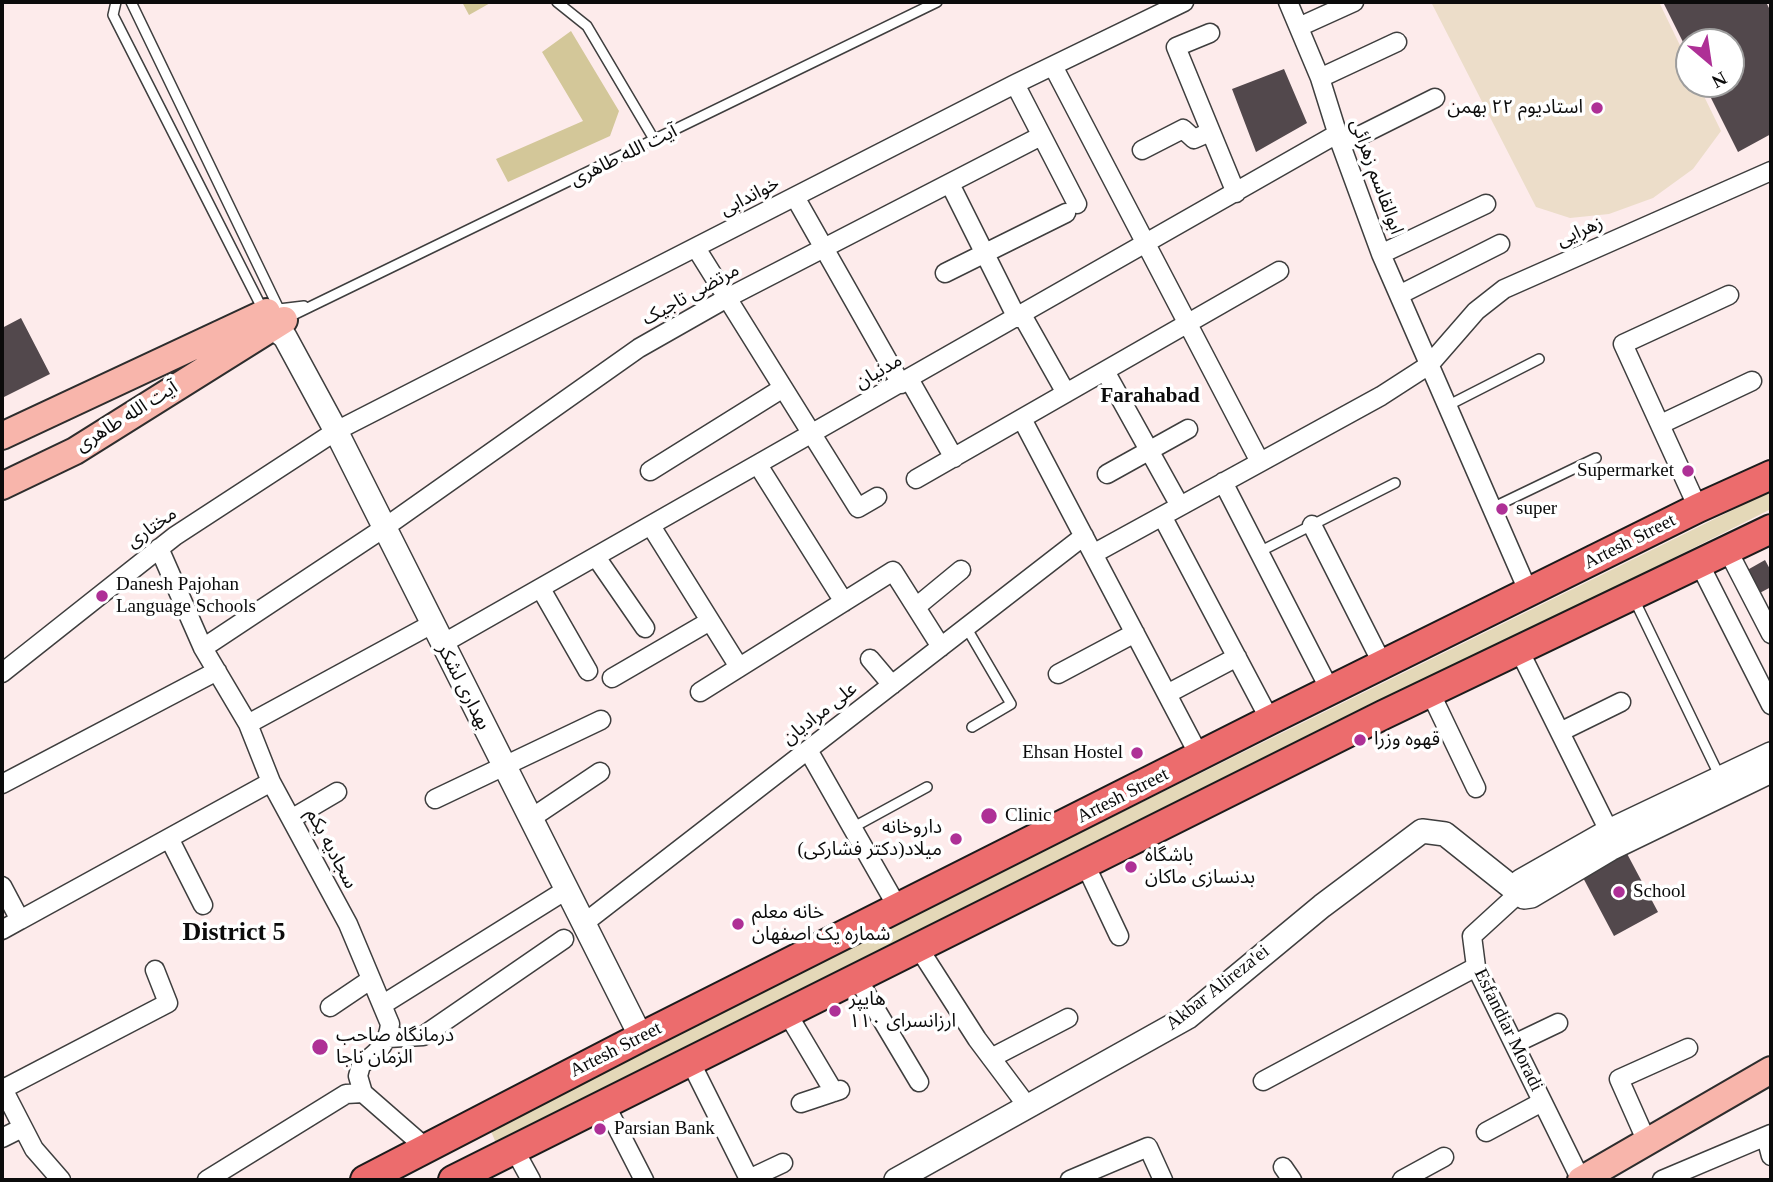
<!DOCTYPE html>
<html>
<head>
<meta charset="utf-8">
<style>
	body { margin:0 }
	#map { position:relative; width:1773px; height:1182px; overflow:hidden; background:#fdebeb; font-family:"Times New Roman",serif }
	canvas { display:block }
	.frame { position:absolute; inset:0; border:4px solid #0b0b0b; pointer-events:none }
	.north { position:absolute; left:1675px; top:28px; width:70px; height:70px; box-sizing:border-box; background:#fff; border:2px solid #9d9d9d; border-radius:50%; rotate:151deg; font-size:19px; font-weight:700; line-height:28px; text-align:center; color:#0b0b0b }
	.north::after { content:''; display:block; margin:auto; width:24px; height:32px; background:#ae3096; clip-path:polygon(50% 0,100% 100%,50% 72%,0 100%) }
</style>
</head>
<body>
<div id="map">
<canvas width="1773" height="1182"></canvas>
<div class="frame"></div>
<div class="north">N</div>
</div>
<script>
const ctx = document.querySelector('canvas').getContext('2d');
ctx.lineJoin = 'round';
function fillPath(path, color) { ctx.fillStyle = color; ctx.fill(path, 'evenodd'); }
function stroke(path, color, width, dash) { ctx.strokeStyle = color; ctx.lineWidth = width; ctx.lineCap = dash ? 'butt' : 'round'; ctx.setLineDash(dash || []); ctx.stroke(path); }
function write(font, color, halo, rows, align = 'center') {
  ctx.font = font + ' "Times New Roman","Noto Sans Arabic",serif'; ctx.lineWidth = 7; ctx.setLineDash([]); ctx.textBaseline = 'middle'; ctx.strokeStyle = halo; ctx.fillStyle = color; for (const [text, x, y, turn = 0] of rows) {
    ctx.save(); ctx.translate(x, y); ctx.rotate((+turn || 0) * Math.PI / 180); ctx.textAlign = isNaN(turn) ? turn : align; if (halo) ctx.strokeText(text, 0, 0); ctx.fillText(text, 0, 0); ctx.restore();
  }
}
const green = new Path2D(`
	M1771,491V509L1343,724C1232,770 1129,830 1022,883C846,970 669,1052 496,1143L490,1129L1001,872Z`);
const forest = new Path2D(`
	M462,2H492L469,15Z
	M571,31L619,111L610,136L508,182L496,159L583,121L542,52Z`);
const pitch = new Path2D(`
	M1431,2H1659L1689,64V84H1698L1721,131L1693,169L1653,198L1609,214L1570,218L1536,207Z`);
const building = new Path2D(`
	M1663,2H1766L1771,12V134L1738,152L1704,84H1731V42H1689V54Z
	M1284,69L1307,123L1256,152L1232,89Z
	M21,318L50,374L2,398V328Z
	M1765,560L1771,571V587L1754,596L1742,573Z
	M1624,848L1658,912L1614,936L1580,872Z`);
const service = new Path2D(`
	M116,2L113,15L263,310
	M131,2L279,309L304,306
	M557,2L587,26L655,141
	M287,318L937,2
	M1447,406L1539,359
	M1492,508L1596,458
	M1259,552L1395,483
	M1633,597L1720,777
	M966,627L1011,704L972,727
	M852,828L927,787`);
const minor = new Path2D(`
	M1288,2L1320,78L1341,145L1381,254L1529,593
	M1301,26L1354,2
	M1210,33L1176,47L1236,193
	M1053,66L1260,462
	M1320,78L1397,42
	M1015,84L1077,204
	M1341,145L1435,98
	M1142,150L1183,129L1194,139L1210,132
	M950,184L1017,318
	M795,197L901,384
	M696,248L858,508L877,497
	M1381,254L1486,204
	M945,273L1066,213
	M1399,295L1500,244
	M1022,315L1066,393
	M1105,371L1180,506
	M909,379L954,458
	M1022,419L1200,757
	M1661,424L1752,381
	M758,465L844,602
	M650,471L783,388
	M1107,474L1188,429
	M916,479L1279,271
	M1223,482L1331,692
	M1698,508L1623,344L1729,295
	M1162,516L1270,720
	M1312,525L1383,665
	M651,526L739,667
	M159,548L203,648L248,724L271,782L348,924L390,1024C388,1045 376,1053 361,1065L358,1076L363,1093L426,1148
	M1727,549L1771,634
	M1093,554L1381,396L1429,365L1476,311L1504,289L1771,171
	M596,557L645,628
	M1699,563L1771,705
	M541,589L588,671
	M916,607L961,570
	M442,644L1337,134
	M203,648L384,528L639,348L727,298L1041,136
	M1519,650L1609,831
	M870,659L892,685
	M2,673L175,536L336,431L1015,84L1184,2
	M1058,674L1135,633
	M612,678L710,621
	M700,692L893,571L941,647
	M1430,692L1476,788
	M1167,694L1237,657
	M248,724L432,624
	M1560,732L1621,702
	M808,750L898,908
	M2,784L217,671
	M435,799L601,720
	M291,819L337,792
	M530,819L600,772
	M169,838L203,905
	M1085,864L1119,936
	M2,886L20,920L2,930
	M1519,893L1472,936L1476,967L1581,1180
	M20,920L271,782
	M583,924L1084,536
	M918,947L977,1039L1028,1107
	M857,978L919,1082
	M382,1005L566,890
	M330,1007L370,980
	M787,1013L834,1092
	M388,1038L423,1036L564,939
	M1514,1044L1558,1023
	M991,1058L1068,1018
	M690,1061L749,1179L783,1163
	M1263,1081L1476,967
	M2,1087L34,1149L61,1180
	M3,1089L168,1003L155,970
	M801,1103L840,1090
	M605,1104L644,1180
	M1486,1132L1542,1102
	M1766,1137L1771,1156
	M2,1138L22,1128
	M1647,1142L1619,1079L1688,1048
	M514,1149L531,1180
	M1283,1167L1292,1180
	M207,1180L346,1094L363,1093
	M1070,1180L1148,1147L1163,1180
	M1402,1180L1444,1157
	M1662,1180L1771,1134`);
const tertiary = new Path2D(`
	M265,315L270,325L285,337L336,431L641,1037
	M1771,754L1609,831L1521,881L1519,893L1524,897L1531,896L1610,849L1771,771
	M896,1180L1188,1017L1322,906L1422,831L1445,834L1519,893`);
const secondary = new Path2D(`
	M2,436L267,312
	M2,486L75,451L284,320
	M1581,1180L1771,1070`);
const primary = new Path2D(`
	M365,1180L641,1037L1270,720L1698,508L1771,475
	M453,1180L1383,715L1771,529`);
const markers = [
	[1597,108,7,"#ae3096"],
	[1688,471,7,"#ae3096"],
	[1502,509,7,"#ae3096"],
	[102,596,7,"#ae3096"],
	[1360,740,7,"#ae3096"],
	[1137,753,7,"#ae3096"],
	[989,816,9,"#ae3096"],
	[956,839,7,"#ae3096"],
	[1131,867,7,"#ae3096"],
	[1619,892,7,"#ae3096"],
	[738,924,7,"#ae3096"],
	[835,1011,7,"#ae3096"],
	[320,1047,9,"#ae3096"],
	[600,1129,7,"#ae3096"]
];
const poiNames = [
	["استادیوم ۲۲ بهمن",1583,108,"right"],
	["Supermarket",1674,471,"right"],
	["super",1516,509],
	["Danesh Pajohan",116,585],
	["Language Schools",116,607],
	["قهوه وزرا",1374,740],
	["Ehsan Hostel",1123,753,"right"],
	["Clinic",1005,816],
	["داروخانه",942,828,"right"],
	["میلاد(دکتر فشارکی)",942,850,"right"],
	["باشگاه",1145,856],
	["بدنسازی ماکان",1145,878],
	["School",1633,892],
	["خانه معلم",752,913],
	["شماره یک اصفهان",752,935],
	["هایپر",849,1000],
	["ارزانسرای ۱۱۰",849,1022],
	["درمانگاه صاحب",336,1036],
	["الزمان ناجا",336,1058],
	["Parsian Bank",614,1129]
];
const streetNames = [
	["آیت الله طاهری",624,156,-26],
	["ابوالقاسم زهرائی",1376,177,70],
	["خواندابی",750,197,-27],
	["زهرایی",1580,232,-24],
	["مرتضی تاجیک",691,295,-29],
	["مدنیان",879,372,-30],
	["آیت الله طاهری",127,417,-32],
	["مختاری",152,528,-35],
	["Artesh Street",1630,542,-27],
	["بهداری لشکر",463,687,63],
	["علی مرادیان",820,714,-38],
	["Artesh Street",1123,796,-27],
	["سجادیه یکم",331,849,62],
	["Akbar Alireza'ei",1218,988,-38],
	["Esfandiar Moradi",1508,1030,64],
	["Artesh Street",616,1050,-27]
];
const neighbourhoodNames = [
	["Farahabad",1150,397]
];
const districtNames = [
	["District 5",234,933]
];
fillPath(green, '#e4d8b8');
fillPath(forest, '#d3c799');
fillPath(pitch, '#ecddc9');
fillPath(building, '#52484c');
stroke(service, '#3e3e3e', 12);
stroke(minor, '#3e3e3e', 21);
stroke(tertiary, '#3e3e3e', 26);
stroke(secondary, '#2d2d2d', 30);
stroke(primary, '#1c1c1c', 32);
stroke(service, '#fff', 9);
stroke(minor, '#fff', 18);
stroke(tertiary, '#fff', 23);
stroke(secondary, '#f8b5ab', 26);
stroke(primary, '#ec6c6d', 28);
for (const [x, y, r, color] of markers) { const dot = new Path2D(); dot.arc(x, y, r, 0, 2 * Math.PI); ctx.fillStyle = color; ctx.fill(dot); stroke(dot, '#fff', 2.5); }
write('19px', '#0b0b0b', '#fff', poiNames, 'left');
write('19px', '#0b0b0b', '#fff', streetNames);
write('bold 21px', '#0b0b0b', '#fff', neighbourhoodNames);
write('bold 26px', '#0b0b0b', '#fff', districtNames);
</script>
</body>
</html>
